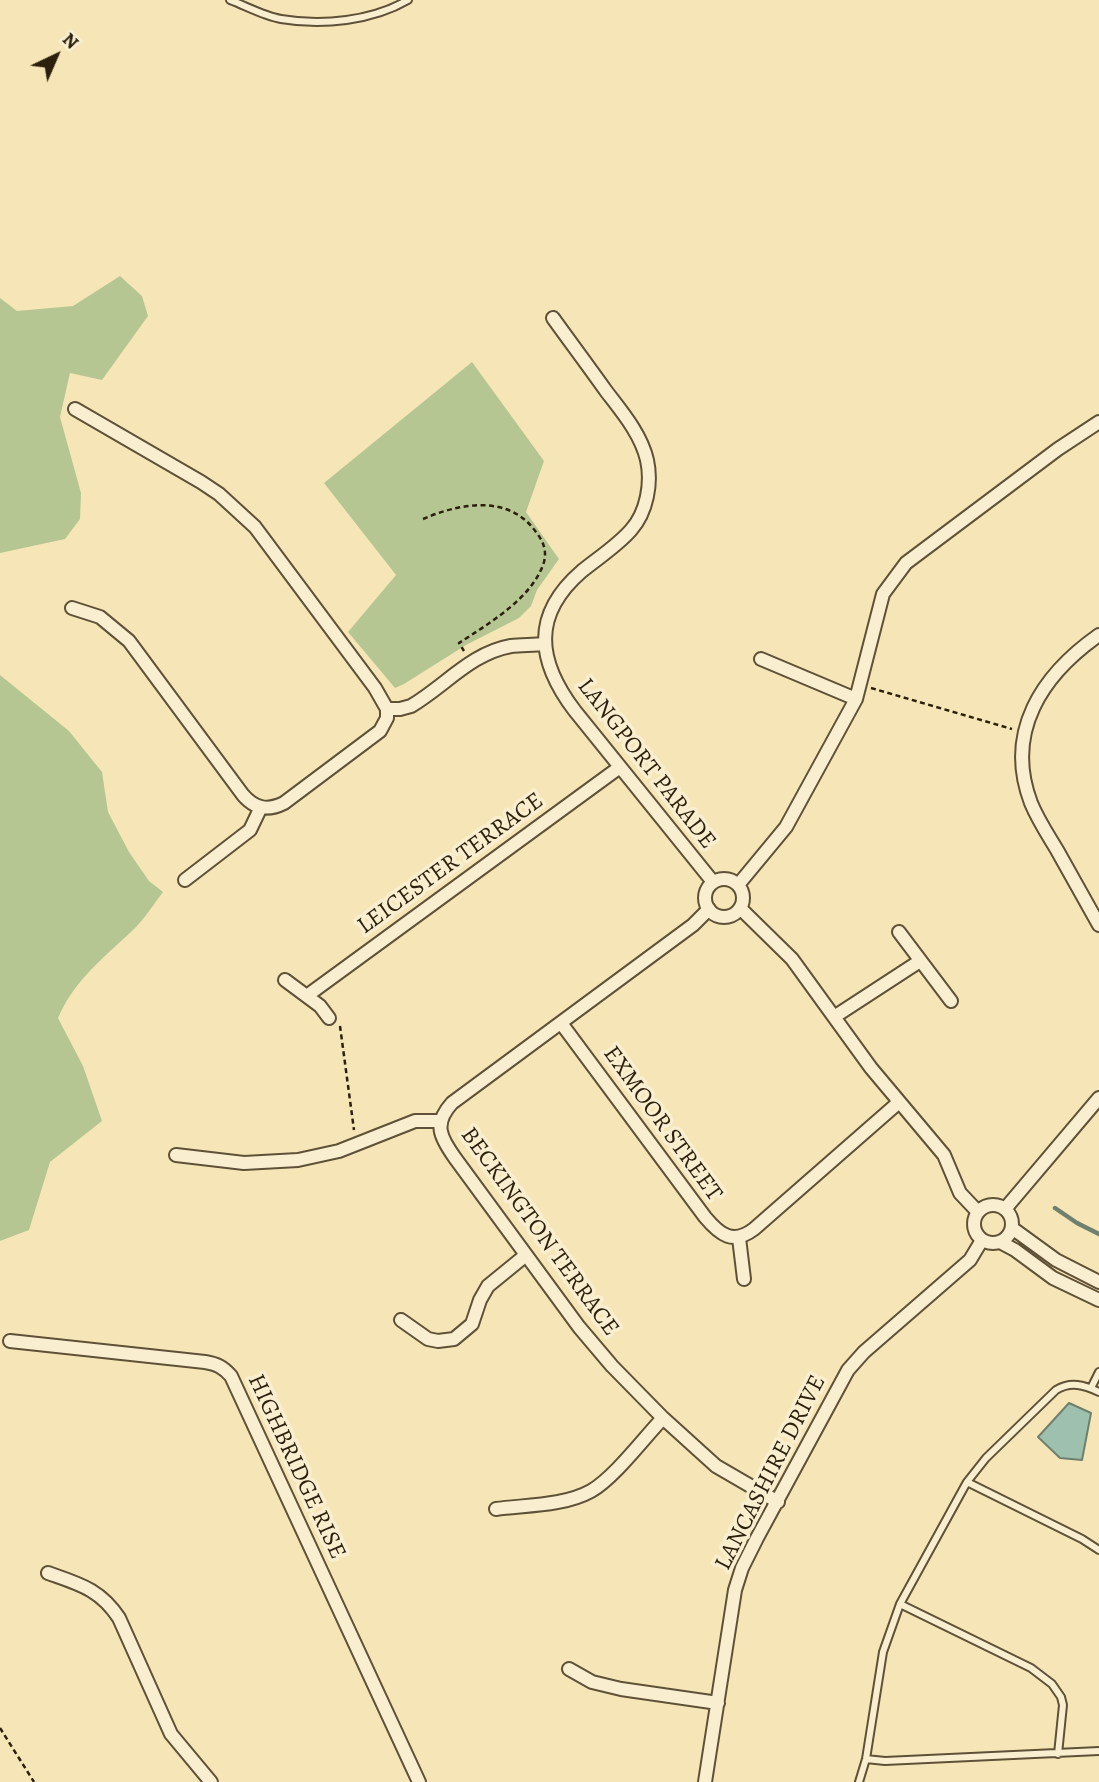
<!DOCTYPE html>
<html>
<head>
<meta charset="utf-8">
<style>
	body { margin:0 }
	#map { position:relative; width:1099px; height:1782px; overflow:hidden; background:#f6e6b7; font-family:Alegreya,serif }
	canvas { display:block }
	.north { position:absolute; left:21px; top:21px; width:70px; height:70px; -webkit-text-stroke:5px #f9efd0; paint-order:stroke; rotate:44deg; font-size:19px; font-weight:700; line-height:28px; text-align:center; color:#2c1f0c }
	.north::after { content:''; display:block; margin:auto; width:24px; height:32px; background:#2c1f0c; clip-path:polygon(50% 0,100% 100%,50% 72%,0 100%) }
</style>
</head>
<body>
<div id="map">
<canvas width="1099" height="1782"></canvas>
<div class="north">N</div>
</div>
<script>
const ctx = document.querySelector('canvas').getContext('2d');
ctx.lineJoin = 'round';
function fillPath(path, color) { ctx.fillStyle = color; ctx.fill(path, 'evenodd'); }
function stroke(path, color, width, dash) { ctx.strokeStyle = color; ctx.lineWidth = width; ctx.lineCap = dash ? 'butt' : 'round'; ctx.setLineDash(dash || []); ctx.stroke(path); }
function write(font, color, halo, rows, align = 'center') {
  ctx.font = font + ' Alegreya,serif'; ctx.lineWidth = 7; ctx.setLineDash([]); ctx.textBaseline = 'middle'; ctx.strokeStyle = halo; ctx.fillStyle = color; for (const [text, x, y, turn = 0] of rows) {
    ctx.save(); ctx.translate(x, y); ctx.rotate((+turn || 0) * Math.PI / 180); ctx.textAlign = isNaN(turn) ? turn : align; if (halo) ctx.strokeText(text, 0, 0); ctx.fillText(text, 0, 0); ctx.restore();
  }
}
const green = new Path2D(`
	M120,276L142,296L148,316L102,380L70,373L60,417L81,493L80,519L65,539L0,553V298L17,311L73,306Z
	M472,362L544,461L526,512L559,559L537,590L531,606L519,618L466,645L404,684L395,688L348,632L396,575L324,483Z
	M0,675L69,731L102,772L108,812L129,852L149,881L163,892C153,905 144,920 132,931C103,958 74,981 58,1018L83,1066L102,1121L50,1162L29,1230L0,1241Z`);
const water = new Path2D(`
	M1069,1403L1091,1413L1082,1460L1060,1458L1038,1437Z`);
const stream = new Path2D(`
	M1055,1208L1077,1223L1099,1234`);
const path = new Path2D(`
	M423,519C460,503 509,494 536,532C543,541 547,550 544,562C533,598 488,624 459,643L464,651
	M871,688L1012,729
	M340,1026L354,1130
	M0,1728L34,1782`);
const service = new Path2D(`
	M230,0C246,6 264,16 281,19C322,26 372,21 408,0
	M1091,1388L1099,1372
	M967,1482L1082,1539L1099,1550
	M900,1604L1031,1668L1052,1684L1061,1697L1063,1705L1058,1754
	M866,1759L885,1761L1099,1751
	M859,1782L866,1759L883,1652L900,1604L967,1482L986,1458L1056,1390C1071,1381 1084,1385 1099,1392`);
const minor = new Path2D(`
	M553,318C571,343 589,367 606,391C622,412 641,434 647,460C652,483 647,512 631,530C617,546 598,558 582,571C531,615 537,661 575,711L713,882
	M72,608L100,617L129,641L243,795C255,809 268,811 284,803L380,731L387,718V709L375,688L255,527L219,494L201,482L75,409
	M1099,635C1042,675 1004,732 1031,803C1038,820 1048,835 1057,850C1071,875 1085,900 1099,925
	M761,659L856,699
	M387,709H400L411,706C445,686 471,653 511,646C521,645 533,645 544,644
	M705 898a19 19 0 1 1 38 0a19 19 0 1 1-38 0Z
	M185,880L250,830L261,807
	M738,885L786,827L856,699L883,594L906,563L1058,449L1099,422
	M740,908L792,959L871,1068L944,1155L960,1193L978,1212
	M709,909L693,925L452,1103C433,1124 440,1137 455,1158L579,1327L612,1366L663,1418L716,1466L778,1502
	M899,932L951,1001
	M285,980L320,1006L329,1018
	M308,995L620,767
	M834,1017L920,961
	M561,1023L705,1217C720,1235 733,1245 754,1229L898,1103
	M176,1155L244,1163L298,1160L339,1151L415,1121H441
	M974 1224a19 19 0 1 1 38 0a19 19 0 1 1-38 0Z
	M1005,1209L1099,1098
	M1012,1228L1056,1260L1099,1282
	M739,1238L744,1279
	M1000,1242L1015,1250L1053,1278L1099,1300
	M401,1320L428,1339L438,1341L454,1339L472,1324L480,1300L488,1286L526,1255
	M10,1341L205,1362C217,1364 223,1367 231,1376L419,1782
	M496,1509C526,1505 564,1506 591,1491C614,1478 644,1438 663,1418
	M48,1573C79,1584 100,1589 119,1618L171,1734L211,1782
	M569,1669L592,1682L621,1689L718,1703
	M705,1782L735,1590L742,1568L757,1538L848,1370L864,1352L970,1260L982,1240`);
const streetNames = [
	["LANGPORT PARADE",646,764,52],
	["LEICESTER TERRACE",451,864,-36],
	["EXMOOR STREET",662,1124,54],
	["BECKINGTON TERRACE",539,1232,54],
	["HIGHBRIDGE RISE",296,1467,65],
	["LANCASHIRE DRIVE",771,1473,-63]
];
fillPath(green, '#b6c693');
fillPath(water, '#9dc0af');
stroke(water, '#70806e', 2);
stroke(stream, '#70806e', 4.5);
stroke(service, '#5e5137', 10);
stroke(minor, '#5e5137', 16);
stroke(path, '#2c1f0c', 2.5, [5, 3.5]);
stroke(service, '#f9efd0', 6);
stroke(minor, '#f9efd0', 12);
write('24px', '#2c1f0c', '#f9efd0', streetNames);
</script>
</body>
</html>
